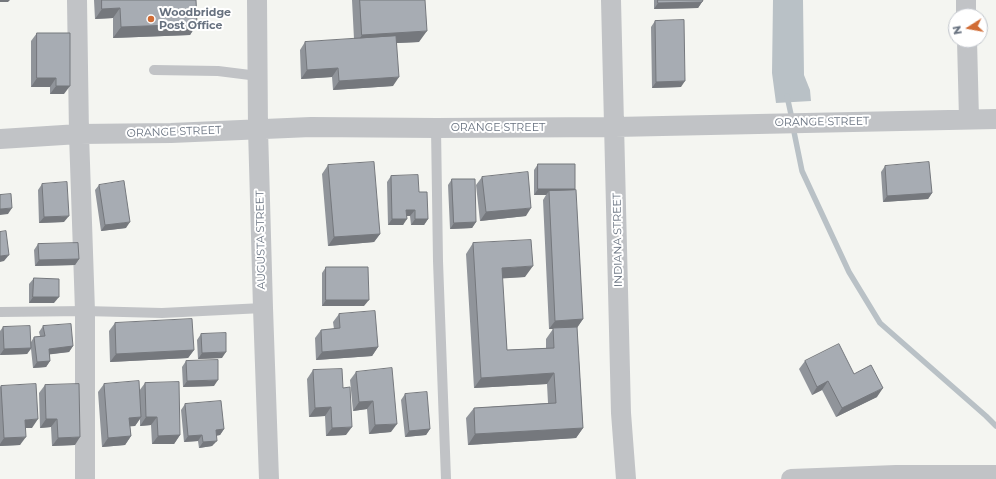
<!DOCTYPE html>
<html>
<head>
<meta charset="utf-8">
<style>
	body { margin:0 }
	#map { position:relative; width:996px; height:479px; overflow:hidden; background:#f4f5f1; font-family:Montserrat,sans-serif }
	canvas { display:block }
	.north { position:absolute; left:948px; top:8px; width:40px; height:40px; box-sizing:border-box; background:#fff; border:1px solid #c2c6cc; border-radius:50%; rotate:259deg; font-size:11px; font-weight:700; line-height:16px; text-align:center; color:#67717f }
	.north::after { content:''; display:block; margin:auto; width:14px; height:18px; background:#d16c35; clip-path:polygon(50% 0,100% 100%,50% 72%,0 100%) }
</style>
</head>
<body>
<div id="map">
<canvas width="996" height="479"></canvas>
<div class="north">N</div>
</div>
<script>
const ctx = document.querySelector('canvas').getContext('2d');
ctx.lineJoin = 'round';
function fillPath(path, color) { ctx.fillStyle = color; ctx.fill(path, 'evenodd'); }
function stroke(path, color, width, dash) { ctx.strokeStyle = color; ctx.lineWidth = width; ctx.lineCap = dash ? 'butt' : 'round'; ctx.setLineDash(dash || []); ctx.stroke(path); }
function write(font, color, halo, rows, align = 'center') {
  ctx.font = font + ' Montserrat,sans-serif'; ctx.lineWidth = 4; ctx.setLineDash([]); ctx.textBaseline = 'middle'; ctx.strokeStyle = halo; ctx.fillStyle = color; for (const [text, x, y, turn = 0] of rows) {
    ctx.save(); ctx.translate(x, y); ctx.rotate((+turn || 0) * Math.PI / 180); ctx.textAlign = isNaN(turn) ? turn : align; if (halo) ctx.strokeText(text, 0, 0); ctx.fillText(text, 0, 0); ctx.restore();
  }
}
const water = new Path2D(`
	M773,0H803L804,75L810,90L811,101L776,103L772,73Z`);
const stream = new Path2D(`
	M787,96L792,119
	M793,127L802,171L849,272L880,323L986,416L996,426`);
const service = new Path2D(`
	M154,70L218,71L258,76
	M436,128L438,261L446,479
	M0,312L85,311L162,313L263,308`);
const minor = new Path2D(`
	M77,0L79,134L85,311V479
	M257,0L258,129L263,308L269,479
	M611,0L621,413L626,479
	M966,0V16
	M967,40L969,119
	M0,139L79,134L171,133L311,127L436,128L615,127L996,119
	M791,479L896,475H996`);
const wall = new Path2D(`
	M94,0H196L197,24L190,35L113,38V18L95,19Z
	M352,0H425L419,42L397,43L393,86L333,90L332,77L301,79L300,50L305,42L354,39Z
	M654,0H703L702,2L698,8L654,9Z
	M655,21L681,87L652,88L651,27Z
	M37,33L64,94H50V87H31V41Z
	M538,164L575,189V190L583,319L577,327L583,428L576,438L468,445L466,418L474,408L548,403L547,384L474,388L466,254L473,243L525,277L502,278L507,350L546,348V339L553,329H549L543,200L546,195H534V170Z
	M328,165L380,234L374,242L328,246L322,174Z
	M885,166L932,193L928,199L883,202L881,172Z
	M391,176L419,192L428,219L424,225H411L410,216H407L403,225H388L387,182Z
	M482,177L526,216L480,221L476,185Z
	M452,179L476,222L472,228L450,229L448,185Z
	M42,184L64,222L39,223L38,190Z
	M99,185L126,228L101,231L95,190Z
	M38,244L79,259L75,265L35,266L34,250Z
	M326,267L364,306H322V273Z
	M34,278L54,303H29V284Z
	M339,314L378,347L372,356L316,360L315,338L321,330L334,329L333,322Z
	M115,323L194,350L188,358L110,362L109,331Z
	M43,326L73,346L69,352L50,354V361L46,367L33,368L31,349L27,354L0,355V331L3,327L31,342L34,337L40,336L39,332Z
	M201,334L222,358L198,359L197,340Z
	M186,361L214,386L183,387L182,367Z
	M805,361L854,374L877,397L836,417L822,390L812,395L799,369Z
	M313,370L343,388L346,435L326,436L325,416L309,417L307,379Z
	M356,372L391,432L369,434L367,409L353,411L350,380Z
	M145,383L180,435L174,444H152L151,425L140,426V419L135,426H130L131,436L125,445L102,447L98,392L104,384L139,391Z
	M45,385L75,445L52,446L51,427L40,428L39,393Z
	M1,386L32,428H25L20,445L0,446V387Z
	M405,394L430,429L426,435L405,437L401,400Z
	M185,404L224,429L220,435L216,436L212,446L199,448L198,441L184,442L181,410Z`);
const shadedWall = new Path2D(`
	M0,0H10L8,2H0Z
	M702,2L698,8L654,9L658,3Z
	M120,8L113,18L95,19L102,9Z
	M197,24L190,35L113,38L121,27Z
	M427,31L419,42L355,45L362,35Z
	M338,68L332,77L301,79L307,70Z
	M399,77L393,86L333,90L339,81Z
	M37,78H56L50,87H31Z
	M685,81L681,87L652,88L656,82Z
	M56,86H70L64,94H50Z
	M538,189H575L571,195L549,191L546,195H534Z
	M932,193L928,199L883,202L887,196Z
	M12,208L8,214L0,215V209Z
	M531,208L526,216L480,221L486,212Z
	M406,210H415L410,216H402Z
	M69,216L64,222L39,223L44,217Z
	M392,219H407L403,225H388Z
	M415,219H428L424,225H411Z
	M130,222L126,228L101,231L105,225Z
	M476,222L472,228L450,229L454,223Z
	M380,234L374,242L328,246L334,237Z
	M9,255L4,261L0,262V256Z
	M79,259L75,265L35,266L39,260Z
	M533,266L525,277L494,279L502,268Z
	M33,297H59L54,303H29Z
	M326,300H369L364,306H322Z
	M583,319L577,328L549,329L555,321Z
	M73,346L69,352L45,355L49,349Z
	M378,347L372,356L316,360L322,352Z
	M31,348L27,354L0,355L4,349Z
	M194,350L188,358L110,362L116,354Z
	M226,352L222,358L198,359L202,353Z
	M50,361L46,367L33,368L37,362Z
	M554,373L547,384L474,388L481,378Z
	M218,380L214,386L183,387L187,381Z
	M828,381L822,390L812,395L817,387Z
	M883,388L877,397L836,417L842,408Z
	M373,401L367,409L353,411L359,402Z
	M331,407L325,416L309,417L315,408Z
	M141,417L135,426L123,427L129,418Z
	M146,417H157L151,425L140,426Z
	M38,419L32,428H19L25,420Z
	M46,419H57L51,427L40,428Z
	M397,424L391,432L369,434L375,425Z
	M352,427L346,435L326,436L332,428Z
	M583,428L576,438L468,445L475,434Z
	M224,429L220,435L211,436L216,430Z
	M430,429L426,435L405,437L409,431Z
	M180,435L174,444H152L158,436Z
	M202,435L198,441L184,442L188,436Z
	M131,436L125,445L102,447L108,438Z
	M26,437L20,445L0,446V444L4,438Z
	M80,437L75,445L52,446L58,438Z
	M217,441L212,446L199,448L203,442Z`);
const building = new Path2D(`
	M102,0H196L197,24L121,27L120,8L102,9Z
	M360,0H425L427,31L362,35Z
	M658,0H703L702,2L658,3Z
	M684,20L685,81L656,82L655,21Z
	M37,33H70V86H56V78H37Z
	M396,36L399,77L339,81L338,68L307,70L305,42Z
	M374,162L380,234L334,237L328,165Z
	M929,162L932,193L887,196L885,166Z
	M538,164H575V189H538Z
	M528,172L531,208L486,212L482,177Z
	M418,175L419,192H427L428,219H415V210H406L407,219H392L391,176Z
	M452,179H475L476,222L454,223Z
	M124,181L130,222L105,225L99,185Z
	M67,182L69,216L44,217L42,184Z
	M576,190L583,319L555,321L549,191Z
	M11,194L12,208L0,209V195Z
	M6,231L9,255L0,256V232Z
	M531,240L533,266L502,268L507,350L554,348L553,328L577,327L583,428L475,434L474,408L556,403L554,373L481,378L473,243Z
	M78,243L79,259L39,260L38,244Z
	M326,267H368L369,300H326Z
	M34,278L59,279V297H33Z
	M375,311L378,347L322,352L321,330L340,328L339,314Z
	M192,319L194,350L116,354L115,323Z
	M71,324L73,346L49,349L50,361L37,362L34,337L45,336L43,326Z
	M30,326L31,348L4,349L3,327Z
	M226,333V352L202,353L201,334Z
	M839,344L854,374L871,365L883,388L842,408L828,381L817,387L805,361Z
	M218,360V380L187,381L186,361Z
	M392,368L397,424L375,425L373,401L359,402L356,372Z
	M342,369L343,388L350,387L352,427L332,428L331,407L315,408L313,370Z
	M139,381L141,417L129,418L131,436L108,438L104,384Z
	M179,382L180,435L158,436L157,417H146L145,383Z
	M36,384L38,419L25,420L26,437L4,438L1,386Z
	M79,384L80,437L58,438L57,419H46L45,385Z
	M427,392L430,429L409,431L405,394Z
	M221,401L224,429L216,430L217,441L203,442L202,435L188,436L185,404Z`);
const markers = [
	[151,19,4,"#d16c35"]
];
const poiNames = [
	["Woodbridge",159,13],
	["Post Office",159,26]
];
const streetNames = [
	["ORANGE STREET",822,122,-1],
	["ORANGE STREET",498,128],
	["ORANGE STREET",174,132,-2],
	["AUGUSTA STREET",261,240,-91],
	["INDIANA STREET",618,240,-91]
];
fillPath(water, '#b9c1c6');
stroke(stream, '#b9c1c6', 5.5);
stroke(service, '#c1c3c6', 10);
stroke(minor, '#c1c3c6', 20);
fillPath(wall, '#90949a');
fillPath(shadedWall, '#75787d');
fillPath(building, '#a7acb3');
stroke(building, '#75787d', 1);
for (const [x, y, r, color] of markers) { const dot = new Path2D(); dot.arc(x, y, r, 0, 2 * Math.PI); ctx.fillStyle = color; ctx.fill(dot); stroke(dot, '#fff', 1.5); }
write('bold 11px', '#67717f', '#fff', poiNames, 'left');
write('11px', '#67717f', '#fff', streetNames);
</script>
</body>
</html>
